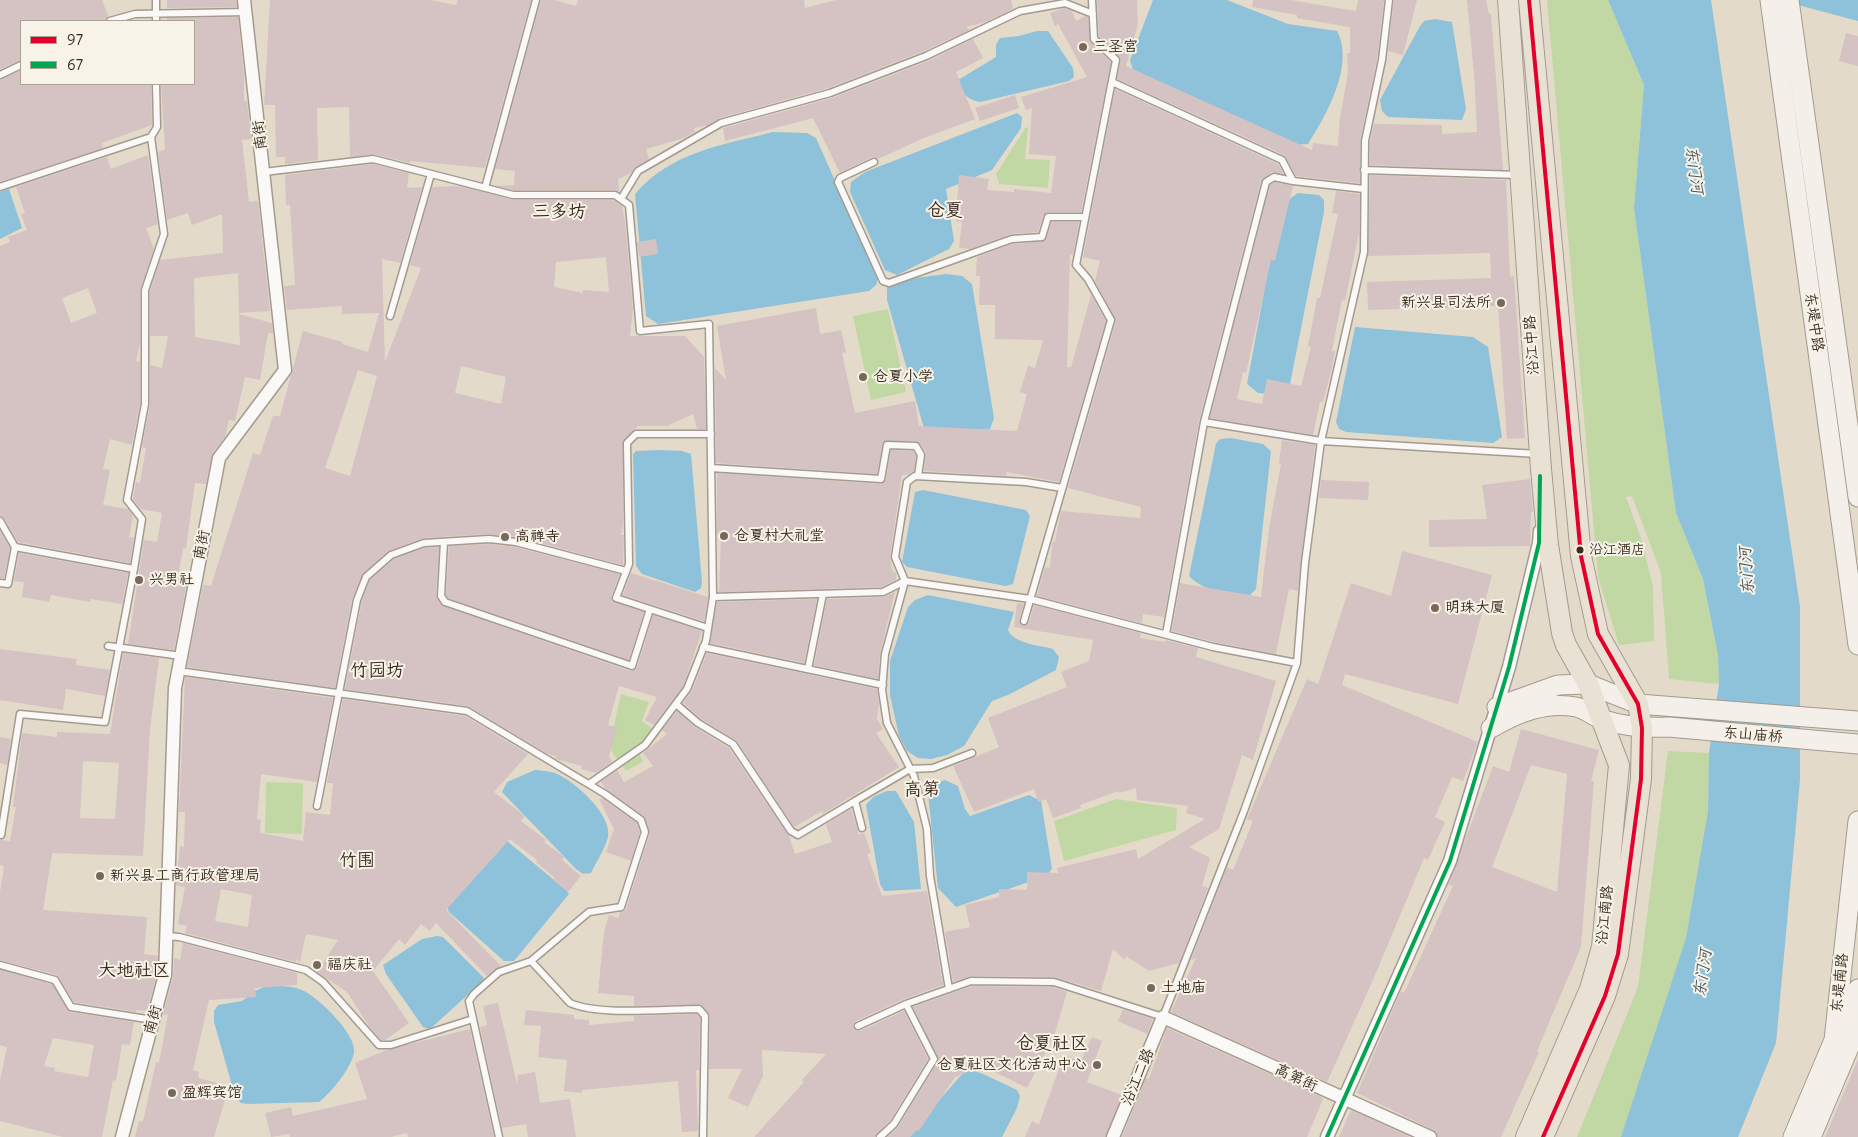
<!DOCTYPE html>
<html>
<head>
<meta charset="utf-8">
<style>
	body { margin:0 }
	#map { position:relative; width:1858px; height:1137px; overflow:hidden; background:#e4dac9; font-family:Delius,sans-serif }
	canvas { display:block }
	.legend { position:absolute; left:20px; top:20px; width:175px; height:65px; box-sizing:border-box; background:#f7f3e8; border:1px solid #aca397; margin:0; padding:6px 9px; list-style:none; font-size:15px; color:#3b2a1e }
	.legend li { display:flex; align-items:center; gap:10px; height:25px }
	.legend b { width:25px; border:1px solid #aca397 }
</style>
</head>
<body>
<div id="map">
<canvas width="1858" height="1137"></canvas>
<ul class="legend">
<li><b style="height:6px;background:#e4002b"></b>97</li>
<li><b style="height:6px;background:#00a651"></b>67</li>
</ul>
</div>
<script>
const ctx = document.querySelector('canvas').getContext('2d');
ctx.lineJoin = 'round';
function fillPath(path, color) { ctx.fillStyle = color; ctx.fill(path, 'evenodd'); }
function stroke(path, color, width, dash) { ctx.strokeStyle = color; ctx.lineWidth = width; ctx.lineCap = dash ? 'butt' : 'round'; ctx.setLineDash(dash || []); ctx.stroke(path); }
function write(font, color, halo, rows, align = 'center') {
  ctx.font = font + ' Delius,"LXGW WenKai TC",sans-serif'; ctx.lineWidth = 4; ctx.setLineDash([]); ctx.textBaseline = 'middle'; ctx.strokeStyle = halo; ctx.fillStyle = color; for (const [text, x, y, turn = 0] of rows) {
    ctx.save(); ctx.translate(x, y); ctx.rotate((+turn || 0) * Math.PI / 180); ctx.textAlign = isNaN(turn) ? turn : align; if (halo) ctx.strokeText(text, 0, 0); ctx.fillText(text, 0, 0); ctx.restore();
  }
}
const green = new Path2D(`
	M1547,0H1608L1644,85L1634,208L1676,513L1703,579L1718,655L1719,684L1669,679L1661,573L1632,496L1626,497L1642,541L1653,587L1654,641L1619,645L1598,577Z
	M1026,127L1028,128L1025,159L1050,160L1048,188L999,184L996,174Z
	M888,309L906,392L871,400L853,316Z
	M621,694L649,702L642,721L660,734L639,752L643,762L626,771L609,748Z
	M1668,751L1709,753L1708,811L1686,938L1622,1137H1577L1638,987Z
	M266,782L303,783L302,834L265,833Z
	M1116,799L1177,808L1176,830L1064,861L1054,821Z`);
const water = new Path2D(`
	M1153,0H1227L1288,24L1337,31C1355,65 1326,116 1308,144L1294,145L1133,70L1130,60Z
	M1608,0H1711L1800,607V780L1776,1043L1738,1137H1621L1686,938L1708,811L1709,753L1719,684L1718,655L1703,579L1676,513L1634,208L1644,85Z
	M1779,0H1858V21Z
	M1435,19L1452,22L1466,109L1462,120L1388,117L1382,111L1380,100L1420,26L1424,21Z
	M1037,31H1048L1073,68L1074,77L1069,81L980,102C966,99 962,93 958,80L996,57V45L1000,38L1019,36Z
	M1017,113L1022,117L1021,128L992,170L946,189L954,241L949,249L897,275L885,270L850,192L851,182L865,172Z
	M773,132L807,133L816,138L878,278L876,285L869,291L658,324L646,316L635,194C671,152 722,145 773,132Z
	M9,189L22,228L0,239V192Z
	M1298,193L1319,195L1324,200V212L1290,384L1285,395L1258,393L1247,384L1280,206Z
	M946,274L962,276L972,284L994,418L990,429L934,433L924,428L887,300V287L900,280Z
	M1355,327L1473,337L1488,347L1502,437L1493,443L1346,432L1339,429L1336,422Z
	M1231,438L1263,444L1271,451L1256,589L1250,595C1228,592 1205,593 1189,576L1216,444L1220,439Z
	M658,450L682,451L691,454L702,582L701,588L695,592L642,574L636,566L633,454L636,451Z
	M923,490L1026,510L1030,516L1013,584L1005,586L907,567L902,562L915,492Z
	M928,595L1014,612L1008,630C1014,644 1039,645 1053,649L1059,657L1056,670L1008,695L992,701L964,746L947,755L931,759L918,758L907,751L899,736L890,695V661L908,607L915,600Z
	M535,770C544,771 553,771 561,776C578,785 612,815 608,837C605,849 596,862 591,873L583,874L576,869L502,792L507,782Z
	M945,780L958,786L965,809L970,816L1029,795L1041,801L1052,869L1046,876L956,907L938,888L928,793L935,783Z
	M887,791H896L914,822L921,889L884,891L880,884L866,805L873,797Z
	M507,841L566,890L569,894L514,961H504L449,912L447,907Z
	M437,936L443,937L484,978L483,981L430,1029L423,1027L386,974L383,965L422,939Z
	M266,986C279,986 292,985 304,991C318,997 357,1035 354,1052C352,1067 331,1093 319,1102L247,1104L241,1103L235,1096L214,1022V1011L218,1005L242,1001L255,991Z
	M969,1070L981,1073L1017,1090L1020,1096L1017,1108L1002,1137H907L963,1073Z`);
const building = new Path2D(`
	M0,0H102L108,16L105,21H21V60L0,69Z
	M167,0H236L237,7L167,8Z
	M270,0H430L456,5L458,0H531L485,168L410,161V163L374,154L350,157L349,107L317,108L318,160L285,164V157H276L275,105H264Z
	M541,0H554L576,6L578,0H804L805,8L836,0H1011L1013,9L985,22L967,27L969,30L924,51L828,88L720,118L708,125L694,128L695,132L684,138L646,149L649,159L635,167L631,173L618,179L619,192L615,190H514L496,186L514,185L515,171L495,169Z
	M1097,0H1137L1138,24L1126,66L1312,150L1313,143L1338,146L1340,118L1348,73L1347,53H1350V27L1297,18V15L1252,7L1253,0H1291L1356,11L1358,0H1384L1377,59L1360,140V183L1296,176L1284,155L1117,79L1121,59L1099,37Z
	M1394,0H1417L1403,55L1388,51Z
	M1467,0H1486L1489,14H1491L1503,170L1370,165V142L1374,124L1442,125V134L1477,132L1474,74Z
	M1064,8L1072,11L1076,21L1085,16L1088,17L1090,42L1111,62L1081,212H1047L1043,216L1038,232L1011,234L970,249L959,248L962,222L956,221L959,175L989,179L987,190L1014,192V189L1051,193L1056,156L1029,154L1032,108L1026,110L1021,97L1087,77L1058,24L1055,26L1050,13Z
	M238,17L244,75V101H247L251,139L242,140L249,202L258,201L270,311L239,313L238,273L194,278L195,337L240,345L239,314L272,323L273,333H268L260,380L245,377L235,421L229,420L225,437L213,452L206,484L195,483L186,548H183L178,577L187,582L174,650L128,644L144,540L157,542L162,513L141,509L133,499L136,482L140,483L146,448L142,447L150,405V365L162,368L168,336H150V291L160,260L223,253L222,214L192,225L188,213L167,220L158,152L165,149L161,84H194V21H167V18Z
	M1846,33L1858,36V66L1839,61Z
	M973,39L983,58L956,72L975,119L924,138L878,159L872,157L840,173L813,118L725,141L723,128L832,98L928,61Z
	M21,70V84H151L152,125L102,143L103,148L0,182V80Z
	M1115,89L1278,164L1284,174L1272,172L1261,181L1199,421L1164,617L1143,614L1142,623L1037,596L1045,567L1050,568L1052,543L1055,541L1061,511L1140,518L1141,507L1068,488L1116,321L1095,281L1100,261L1083,257Z
	M1015,95L1019,108L980,121L975,108Z
	M148,155L158,224L146,228L154,249L140,290V343L136,361L140,362V404L132,445L110,439L103,469L110,470L103,505L128,509L133,516L129,537L134,538L130,563L18,542L4,518L0,516V246L10,242L8,237L27,230L21,214L25,213L16,187L107,157L111,169ZM88,288L97,313L71,323L62,298Z
	M373,164L409,173L407,188L422,187L400,263L382,259L385,362L421,268L410,265L432,187L460,186L513,200H613L622,206L625,222L633,308L630,336H685L704,357L706,429H697L693,414L667,426H638L623,441V525L621,535H624L623,565L517,537L489,534L423,538L388,551L362,575L352,599L335,688L187,667L203,585L211,586L253,453L260,455L273,416H280L303,331L342,342V344L368,352L379,313L342,314V306L287,310L284,286L295,285L290,205H286L285,175ZM606,257L609,292L583,290V293L554,287L556,262ZM461,366L506,377L501,404L455,393ZM358,370L377,376L350,476L325,468Z
	M1370,175L1506,180L1510,277L1514,276L1525,438L1507,439L1498,306L1368,310L1367,282L1491,278L1490,253L1368,256Z
	M1275,182L1293,186L1275,261L1271,260L1246,373L1243,372L1237,399L1262,404L1267,379L1301,386L1311,347L1308,346L1317,298H1320L1338,214L1332,213L1336,191L1360,194L1359,233L1345,301L1342,300L1336,330L1332,351H1335L1331,372L1323,402H1320L1313,435L1210,418L1270,185Z
	M1052,222H1079L1073,255L1070,254L1067,367H1071L1091,295L1106,321L1059,482L1006,472V476L924,471L926,453L920,443L916,441L883,442L877,474L716,463L715,368L726,380L717,326L816,308L820,334L841,330L846,352L842,353L855,413L915,401L919,426L1017,431L1027,394L1020,392L1028,366L1035,368L1043,340L995,339V305H979L980,276H976L977,257L1013,244L1045,241Z
	M656,239L658,254L639,257L637,242Z
	M1282,440L1315,445L1298,591L1289,589L1276,654L1214,642L1172,631L1180,583L1261,597L1269,528L1281,464L1279,463Z
	M891,450L913,451L916,456L914,471L908,475H902L890,556L892,570L896,573V580L882,587L719,592L721,536L717,535V473L881,484L886,480Z
	M1530,479L1533,512H1531L1530,546L1429,547V520L1487,519L1482,485Z
	M1321,480L1369,482L1368,500L1319,498Z
	M0,531L10,548L4,578H0Z
	M489,544L515,547L620,574L611,596L612,601L644,612L629,660L448,598L446,595L449,546Z
	M439,547L436,596L443,606L630,671L637,668L653,615L702,631L683,687L654,725L645,720L657,697L619,686L608,725L617,727L609,756L612,762L596,773L581,769L582,766L559,760L555,758L556,756L548,754L468,706L345,689L362,601L370,580L394,559L425,548Z
	M1402,551L1492,575L1458,704L1345,674L1342,685L1478,742L1463,781L1452,777L1435,817L1445,822L1428,860L1424,858L1373,980L1327,1082L1171,1012L1196,958L1191,960L1227,867L1233,870L1253,821L1247,819L1307,679L1318,684L1351,583L1391,596Z
	M19,553L128,573L122,604L91,599L90,602L51,595L49,602L22,597L24,582L14,581Z
	M631,573L708,597L704,621L623,595Z
	M895,592L880,653L878,679L814,665L827,599L883,597Z
	M817,599L804,663L710,643L717,602Z
	M1017,603L1024,604L1019,620L1022,626L1029,623L1034,605L1141,633L1140,638L1165,642V640L1198,648L1196,657L1276,681L1253,760L1242,755L1219,829L1189,847L1210,858L1202,886L1208,888L1179,963L1149,971L1126,956L1125,960L1113,949L1101,991L1054,977L971,976L953,982L945,932L970,927L965,905L999,897V889L1027,890V872L1058,873L1057,868L1136,849L1138,859L1205,819L1186,813L1188,806L1137,800L1136,788L1119,793L1118,791L1080,805L1081,808L1053,818L1046,799L1038,802L1034,789L974,812L953,766L999,747L988,718L1067,687L1061,672L1089,661L1093,640L1014,627Z
	M0,649L77,659L76,665L110,670L105,696L66,689L63,710L0,700Z
	M123,653L159,658L150,730L143,856L52,853L43,910L147,917L144,954L158,956L157,974L147,1011L136,1010V1012L74,1002L57,975L0,960V892L4,866L0,865V840L10,841L16,807H13L22,733L57,737V732L110,734ZM83,761L119,763L115,819L80,818Z
	M707,653L877,689L879,704L877,719L883,729L876,733L899,767L823,814L822,811L794,827L737,741L701,719L683,703L692,691Z
	M185,677L333,698L317,782L261,774L257,819L261,820L260,833L303,841L306,812L330,815L333,783H327L343,699L465,716L528,754L494,792L525,816L521,821L546,840L544,842L564,857L562,860L581,876L568,892L553,880L555,878L536,862L537,860L510,839L446,910L501,966L487,976L436,923L430,931L421,924L405,945L399,939L373,971L409,1023L385,1040H381L369,1026L347,992L317,972L338,940L306,934L300,962L296,959V962L185,933L187,926L178,924L185,887L176,885L180,846L184,847L185,812H179ZM221,889L252,895L248,927L215,921Z
	M677,711L695,727L729,748L789,836L795,854L832,842L826,824L851,809L859,835L864,833L871,853L867,854L882,896L927,891L943,985L904,999L856,1021L853,1025L855,1030L860,1031L904,1011L928,1059L890,1121L875,1137H754L804,1082L802,1080L826,1054L762,1050L763,1076L748,1107L728,1098L742,1069H709L710,1016L702,1005L634,1006V996L598,993L604,932L609,915L618,918L620,912L626,909L650,833L644,816L605,788L601,782L617,770L624,782L653,766L643,753L667,734L662,730Z
	M1521,729L1599,750L1591,781H1594L1581,947L1537,1051L1539,1052L1501,1137H1438L1433,1130L1357,1093L1401,991L1404,993L1453,886L1448,885L1493,766L1509,772ZM1531,765L1567,774L1557,892L1492,867Z
	M0,737L11,739L7,765L0,763Z
	M602,798L637,823L640,832L631,861L606,852L614,829L599,799Z
	M183,943L297,973V985L255,988L256,997L209,1000L193,1070L199,1072L198,1078L229,1086L214,1137H135L139,1121H143L156,1062L159,1063L168,1015L163,1014L173,977L174,958L180,960Z
	M0,970L52,984L70,1012L134,1022L130,1045L122,1044L116,1081L113,1080L102,1137H63L0,1121V1080L7,1047L0,1045ZM53,1038L94,1045L88,1077L54,1071L55,1068L44,1066Z
	M972,986L1053,987L1067,992L1054,1036L1027,1088L983,1066L955,1077L919,1131L917,1130L910,1137H887L898,1127L939,1060L913,1007Z
	M498,1003L517,1084L518,1075L535,1072L540,1103L570,1099L576,1137H528L526,1124L502,1128L480,1027L487,1025L483,1006Z
	M1123,1009L1153,1019L1147,1034L1118,1021Z
	M526,1010L574,1015V1019L589,1020V1025L634,1021V1016L697,1014L700,1018L699,1070H696L698,1131L682,1132L678,1081L582,1090V1093L564,1091L567,1060L538,1057L541,1026L524,1025Z
	M1167,1028L1320,1096L1323,1099L1307,1137H1122L1146,1078L1149,1079Z
	M470,1029L494,1137H408L407,1133L391,1137H290L289,1134L271,1137L265,1113L291,1107L293,1116L367,1099L355,1063L387,1050Z
	M1092,1037L1102,1041L1087,1082L1122,1095L1105,1137H1025L1032,1121L1039,1124L1064,1055L1081,1061Z
	M1858,1059V1137H1825Z
	M1351,1110L1410,1137H1339Z`);
const service = new Path2D(`
	M110,21L135,14L246,12
	M156,21V0
	M0,75L21,65
	M1112,82L1282,160L1293,181L1364,189
	M874,162L840,178L838,182L883,281L889,283L1012,239L1042,237L1048,217H1085
	M1364,170L1518,175
	M264,172L373,159L513,195H615L629,205L640,331L709,324L713,597L883,592L905,581L1030,599L1213,647L1297,663
	M0,187L151,137L157,127L156,84
	M485,188L536,0
	M621,199L638,171L721,123L830,93L926,56L1020,11L1065,3L1093,14
	M390,316L431,174
	M1204,422L1321,441L1538,454
	M711,468L881,479L887,445L916,446L921,455L918,476
	M0,521L15,547L8,584L0,583
	M444,542L441,596L445,602L632,666L650,609
	M134,569L142,519L127,500L145,404V290L164,234L151,137
	M1024,621L1111,320L1088,279L1076,265L1116,60L1094,39L1092,0
	M708,628L616,598L629,564L627,443L636,434H711
	M1166,634L1204,422L1266,182L1274,177L1293,181
	M108,646L181,656
	M703,647L883,685
	M808,669L823,594
	M178,671L467,711L605,794L641,820L645,832L621,907L589,912L531,961L499,972L474,994L469,1001L499,1137
	M676,704L698,723L733,744L791,831L798,835L855,801
	M589,784L645,745L687,689L706,641L713,597
	M317,806L357,600L366,577L391,555L424,543L489,539L516,542L626,571
	M862,828L855,801L910,769L933,768L972,753
	M1,835L20,714L105,722L134,569L15,547
	M166,936L179,937L306,970L323,982L379,1045H391L473,1019
	M531,961L570,1003C599,1016 666,1009 699,1009L705,1016L703,1137
	M0,965L55,980L71,1007L153,1020
	M949,989L930,876L927,829L914,776L887,723L882,690L885,654L905,581L895,557L907,482L915,476L1026,482L1062,488
	M858,1026L906,1004
	M880,1137L894,1124L934,1059L906,1004L971,981L1054,982L1163,1017L1244,811L1297,663L1305,563L1321,441L1364,252L1365,141L1382,60L1389,0`);
const minor = new Path2D(`
	M122,1137L165,975L175,688L219,458L285,370L244,0
	M1113,1137L1163,1017L1430,1137
	M1327,1137L1450,861L1509,667L1539,543L1540,531`);
const secondary = new Path2D(`
	M1770,0L1858,645
	M1789,0L1858,497
	M1497,707L1558,685L1588,684L1638,704L1858,721
	M1491,728C1517,713 1545,701 1576,707C1586,709 1594,717 1604,720C1625,727 1647,728 1669,727L1858,744
	M1793,1137L1834,1040L1858,821
	M1811,1137L1850,1045L1858,989`);
const primary = new Path2D(`
	M1508,0L1541,469L1548,545L1562,633L1566,645L1588,684L1619,765L1602,947L1590,989L1526,1137
	M1529,0L1581,556L1598,634L1638,704L1642,728L1641,779L1618,954L1605,996L1543,1137`);
const bus1 = new Path2D(`
	M1529,0L1581,556L1598,634L1638,704L1642,728L1641,779L1618,954L1605,996L1543,1137`);
const bus2 = new Path2D(`
	M1327,1137L1450,861L1509,667L1539,543L1540,476`);
const markers = [
	[1083,47,5,"#76685a"],
	[1501,303,5,"#76685a"],
	[863,377,5,"#76685a"],
	[724,536,5,"#76685a"],
	[505,537,5,"#76685a"],
	[1580,550,4.5,"#3b2a1e"],
	[139,580,5,"#76685a"],
	[1435,608,5,"#76685a"],
	[100,876,5,"#76685a"],
	[317,965,5,"#76685a"],
	[1151,988,5,"#76685a"],
	[1097,1065,5,"#76685a"],
	[172,1093,5,"#76685a"]
];
const busNames = [
	["沿江酒店",1589,550]
];
const poiNames = [
	["三圣宫",1093,47],
	["新兴县司法所",1491,303,"right"],
	["仓夏小学",873,377],
	["仓夏村大礼堂",734,536],
	["高禅寺",515,537],
	["兴男社",149,580],
	["明珠大厦",1445,608],
	["新兴县工商行政管理局",110,876],
	["福庆社",327,965],
	["土地庙",1161,988],
	["仓夏社区文化活动中心",1087,1065,"right"],
	["盈辉宾馆",182,1093]
];
const streetNames = [
	["南街",260,135,-97],
	["东堤中路",1814,322,82],
	["沿江中路",1532,345,-94],
	["南街",202,545,-79],
	["东山庙桥",1753,735,5],
	["沿江南路",1605,915,-84],
	["东堤南路",1840,983,-84],
	["南街",153,1020,-75],
	["沿江二路",1138,1077,-67],
	["高第街",1296,1078,25]
];
const waterNames = [
	["东门河",1694,170,82],
	["东门河",1747,571,-94],
	["东门河",1703,973,-82]
];
const quarterNames = [
	["仓夏",945,211],
	["三多坊",559,212],
	["竹园坊",377,671],
	["高第",922,790],
	["竹围",357,861],
	["大地社区",134,971],
	["仓夏社区",1052,1044]
];
fillPath(green, '#c1d8a4');
fillPath(water, '#8ec1da');
fillPath(building, '#d5c2c2');
stroke(service, '#a39b90', 9);
stroke(minor, '#a39b90', 15);
stroke(secondary, '#a39b90', 21);
stroke(primary, '#a39b90', 22);
stroke(service, '#fbf9f7', 6);
stroke(minor, '#fbf9f7', 12);
stroke(secondary, '#f4f0e9', 19);
stroke(primary, '#eae1d5', 20);
stroke(bus1, '#e4002b', 4);
stroke(bus2, '#00a651', 4);
for (const [x, y, r, color] of markers) { const dot = new Path2D(); dot.arc(x, y, r, 0, 2 * Math.PI); ctx.fillStyle = color; ctx.fill(dot); stroke(dot, '#f7f3e8', 2); }
write('14px', '#3b2a1e', '#f7f3e8', busNames, 'left');
write('15px', '#3b2a1e', '#f7f3e8', poiNames, 'left');
write('15px', '#3b2a1e', '#f7f3e8', streetNames);
write('italic 16px', '#495459', '#f7f3e8', waterNames);
write('18px', '#3b2a1e', '#f7f3e8', quarterNames);
</script>
</body>
</html>
